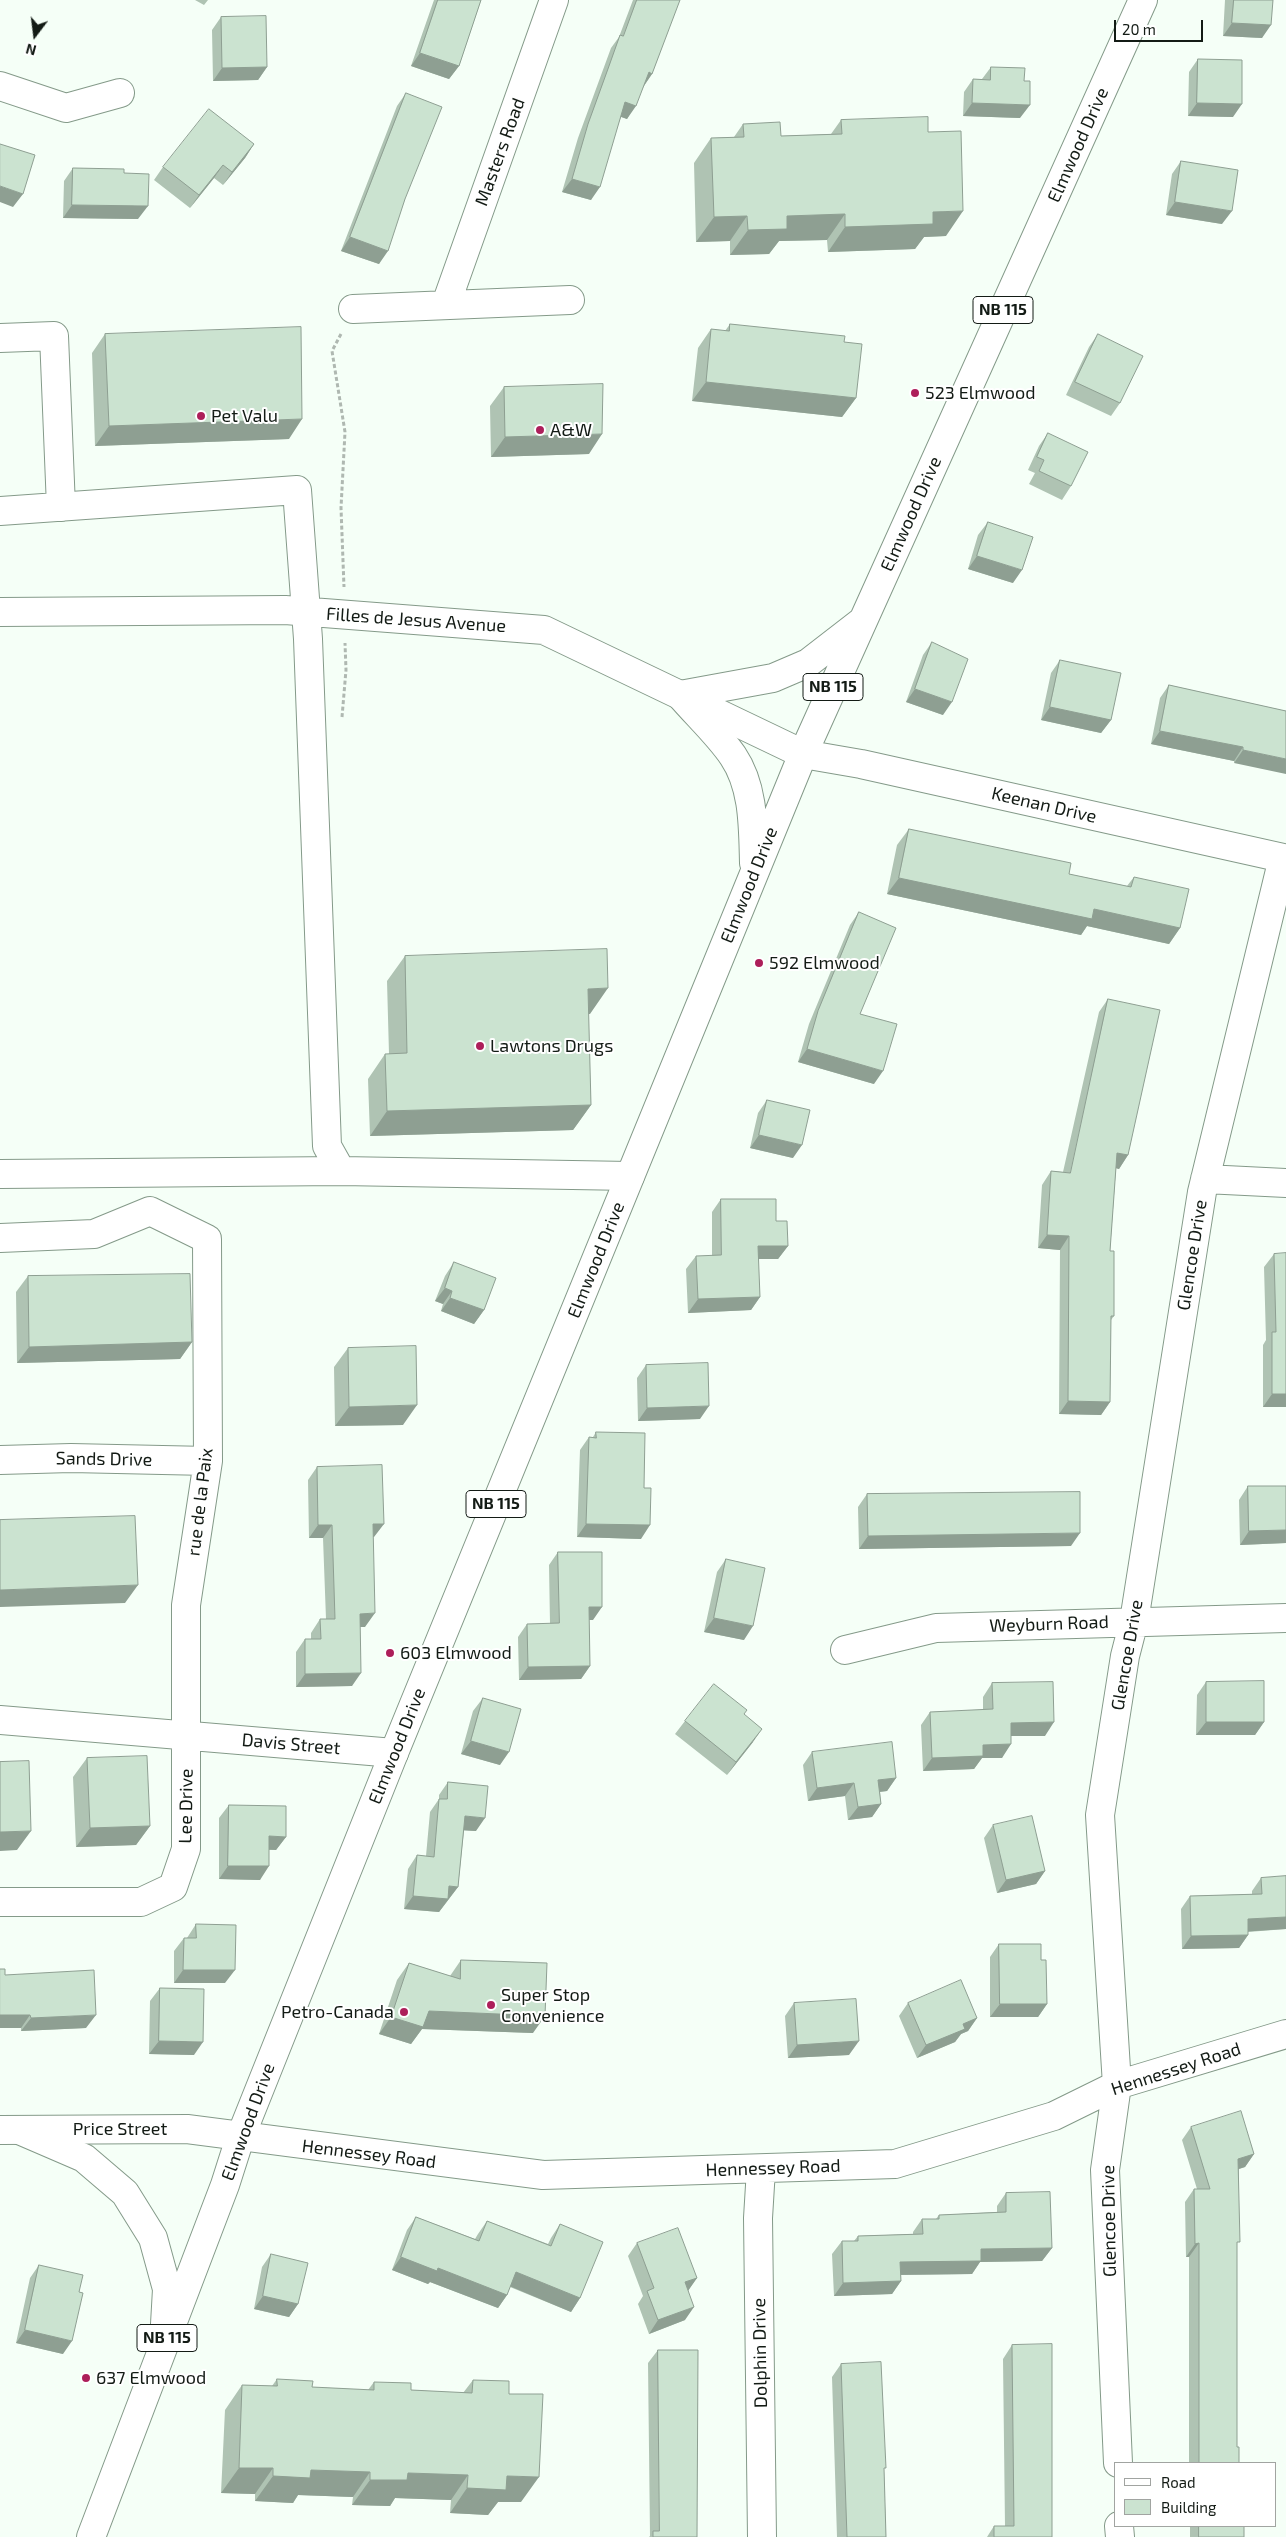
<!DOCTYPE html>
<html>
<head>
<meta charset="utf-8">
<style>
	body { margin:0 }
	#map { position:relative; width:1286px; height:2537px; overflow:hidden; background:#f5fff7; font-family:"Exo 2",sans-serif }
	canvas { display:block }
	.legend { position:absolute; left:1114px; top:2462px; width:162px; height:65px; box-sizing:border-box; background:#fff; border:1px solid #a1a4a1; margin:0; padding:6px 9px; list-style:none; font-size:15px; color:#131b15 }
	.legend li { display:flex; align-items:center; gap:10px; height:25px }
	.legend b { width:25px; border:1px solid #a1a4a1 }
	.north { position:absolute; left:10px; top:10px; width:50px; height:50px; -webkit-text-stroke:4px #fff; paint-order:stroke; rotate:195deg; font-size:14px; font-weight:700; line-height:20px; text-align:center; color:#131b15 }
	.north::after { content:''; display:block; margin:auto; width:18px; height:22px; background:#131b15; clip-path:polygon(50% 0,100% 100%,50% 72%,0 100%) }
	.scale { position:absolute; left:1114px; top:20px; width:89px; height:22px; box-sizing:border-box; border:2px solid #131b15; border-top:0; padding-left:6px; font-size:15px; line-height:18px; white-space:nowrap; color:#131b15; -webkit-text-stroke:4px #fff; paint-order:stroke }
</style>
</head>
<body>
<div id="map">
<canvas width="1286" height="2537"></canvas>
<ul class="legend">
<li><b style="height:6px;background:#fff"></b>Road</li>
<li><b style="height:14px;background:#cbe3d0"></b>Building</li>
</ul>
<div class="north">N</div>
<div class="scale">20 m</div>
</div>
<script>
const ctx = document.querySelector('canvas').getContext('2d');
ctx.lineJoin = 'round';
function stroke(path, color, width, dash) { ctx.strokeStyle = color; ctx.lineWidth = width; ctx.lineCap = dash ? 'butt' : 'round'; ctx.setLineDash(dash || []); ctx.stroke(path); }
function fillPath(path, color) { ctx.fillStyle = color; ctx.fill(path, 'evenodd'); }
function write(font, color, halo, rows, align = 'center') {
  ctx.font = font + ' "Exo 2",sans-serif'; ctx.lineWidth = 4; ctx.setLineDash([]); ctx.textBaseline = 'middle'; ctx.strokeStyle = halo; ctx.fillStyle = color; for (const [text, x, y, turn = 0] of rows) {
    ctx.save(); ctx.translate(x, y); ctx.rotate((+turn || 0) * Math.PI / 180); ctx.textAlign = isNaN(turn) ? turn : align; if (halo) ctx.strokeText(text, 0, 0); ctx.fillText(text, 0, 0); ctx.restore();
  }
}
const path = new Path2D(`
	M341,334L332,351L345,432L341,508L344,587
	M342,717L346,670L345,643`);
const minor = new Path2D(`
	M0,86L66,108L120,93
	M446,304L554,0
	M353,309L570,300
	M0,338L54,336L61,507
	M0,511L297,490L308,639L327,1146L341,1171L630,1176
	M0,612L285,610L544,630L803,754L861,764L1283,858L1202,1192L1134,1621L1125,1656L1100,1815L1117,2085L1105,2170L1118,2463
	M0,1174L341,1171
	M1205,1179L1286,1183
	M0,1238L94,1234L150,1211L207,1239L208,1461L186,1605V1849L173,1887L141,1902H0
	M0,1460L71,1458L208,1461
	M845,1650L936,1628L1286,1618
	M0,1720L394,1753
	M0,2130L187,2129L543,2175L895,2164L1054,2116L1117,2085L1286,2034
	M761,2169L758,2218L762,2537
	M1119,2526L1120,2537`);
const major = new Path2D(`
	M680,695L773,678L808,663L861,622
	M680,695C697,715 718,734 733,756C754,787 753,827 754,863
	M19,2130L84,2158L125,2193L153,2238L167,2289L165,2324
	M91,2537L225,2185L240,2138L394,1753L803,754L1143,0`);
const wall = new Path2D(`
	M195,0H208L204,5Z
	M434,0H481L459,66L449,79L411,66Z
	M633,0H679L652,74L644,86L627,119L621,117L591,200L562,192L578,138L611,48L619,37Z
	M1225,0H1273L1262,38L1223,36Z
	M221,17L267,67L258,80L213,81L212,30Z
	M1198,59L1233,117L1188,116L1189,72Z
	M991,67L1020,118L963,116L964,92L973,79H982Z
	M406,93L405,199L379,264L341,251L397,106Z
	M841,120L928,132L946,236L924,237L915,249L828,252L827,240L779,241L769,254L730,255V241L696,242L694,163L711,138L734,137L743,124L781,136L831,134Z
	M254,144L245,158L223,185L214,178L190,208L154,180L163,167Z
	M1181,161L1222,224L1166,215L1172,174Z
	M73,168L124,173L138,219L63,218L64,181Z
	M730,324L844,342L856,398L842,417L692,401L698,348L711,329L725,331Z
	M105,334L289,439L95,446L92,353Z
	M1098,334L1120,403L1111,416L1066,395L1089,347Z
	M504,387L589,454L491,457L490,406Z
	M1048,433L1071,486L1062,500L1029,484L1035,473L1028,470L1039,446Z
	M988,522L1013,583L968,569L978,535Z
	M932,642L943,715L906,702L923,655Z
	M1060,660L1111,720L1101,733L1041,720L1051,673Z
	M1169,685L1286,711L1234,763V761L1151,744L1160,698Z
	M909,829L1069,874L1127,886L1134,877L1180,928L1169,944L1087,926L1081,935L887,894L897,845Z
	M859,912L860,1014L874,1084L798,1062L809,1024L850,925Z
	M405,956L590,1014H588L591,1105L573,1130L370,1136L368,1079L385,1054H389L387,981Z
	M1108,999L1128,1155L1119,1169L1116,1168L1110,1251L1114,1316L1111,1320L1110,1402L1101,1415L1059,1414L1060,1250L1038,1248L1042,1185L1051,1171L1063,1172L1099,1012Z
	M767,1100L793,1158L750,1148L758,1113Z
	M721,1199L776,1221L788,1246L778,1259H758L760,1297L751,1310L688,1313L686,1269L696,1256H712V1212Z
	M1274,1254L1286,1407H1263V1345L1266,1340L1264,1267Z
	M454,1262L484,1310L474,1324L441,1311L443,1304L435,1301L445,1276Z
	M28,1276L192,1342L180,1359L17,1363L16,1292Z
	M348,1348L403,1425L335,1426L334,1367Z
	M646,1365L700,1419L638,1421L637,1378Z
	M596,1432L641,1539L577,1537L580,1450L589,1437H593Z
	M317,1467L374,1537H373L365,1627H360L352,1686L296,1687V1652L305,1639H311V1633L320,1619H326L323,1538H309L308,1480Z
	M1248,1486H1286V1543L1240,1545L1239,1500Z
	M867,1494L1071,1546L859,1549L858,1507Z
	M558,1552L593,1620H589L590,1666L581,1679L519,1680L518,1637L527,1624H550L549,1565Z
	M726,1559L744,1640L704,1632L717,1572Z
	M1206,1682L1264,1722L1255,1735H1196L1197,1695Z
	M992,1683L1045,1736H1011L1002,1758H982L974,1769L923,1771L921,1725L930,1712L983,1710V1697Z
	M483,1698L500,1765L461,1754L473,1711Z
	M744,1714L753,1742L727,1775L675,1734L685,1721Z
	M812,1752L896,1778L887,1791L880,1792L881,1804L872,1817L848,1820L845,1796L808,1801L803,1765Z
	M87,1758L150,1826L136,1845L76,1847L73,1777Z
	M448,1782L476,1831L464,1830L458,1887L439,1912L404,1909L408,1869L417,1855L426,1856L430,1812L439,1799V1795Z
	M229,1805L286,1837L276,1850H269L260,1880L219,1879V1818Z
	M993,1825L1045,1871L1036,1884L997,1893L984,1838Z
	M1286,1876V1929L1248,1932V1935L1239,1948L1182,1949L1181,1909L1190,1896L1252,1894V1891L1261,1878Z
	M196,1924L225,1983H174V1951L184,1938H187Z
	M999,1944L1041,1960L1047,2004L1038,2017H990V1957Z
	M461,1960L533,2033L422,2029L411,2044L379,2034L397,1980L409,1963L450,1976Z
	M0,1969L5,1975L86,2028L21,2031V2028H0Z
	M160,1988L194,2055L149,2054L150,2001Z
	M794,2003L849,2055L788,2058L785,2016Z
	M908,2003L977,2018L968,2031L961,2034L955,2042L917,2058L899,2016Z
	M1191,2127L1254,2154L1245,2167L1239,2169L1237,2246V2447L1239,2463H1189V2257H1186L1185,2202L1194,2189H1197L1182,2140Z
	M1006,2193L1052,2248L1042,2261L980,2262L972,2274L901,2275V2281L892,2294L834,2296L832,2254L842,2241H854L858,2236L913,2234V2232L922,2219H936L939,2215L997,2212V2206Z
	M416,2217L475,2239L478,2234L487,2221L548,2244L551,2238L560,2224L580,2298L571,2312L510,2287L507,2295L498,2308L430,2282L428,2284L392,2270L407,2230Z
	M637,2243L697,2278L688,2290L685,2320L649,2334L638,2304L643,2296L628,2256Z
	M271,2254L298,2304L289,2317L254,2309L262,2267Z
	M39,2265L63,2354L16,2343L30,2278Z
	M1012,2345L1052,2537H987L994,2526H1005L1003,2359Z
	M658,2350L697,2537H649L650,2536L648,2363Z
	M841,2364L884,2471L886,2537H837L832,2377Z
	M277,2379L312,2387L368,2390L374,2382L411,2390L463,2393L473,2380L509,2394L521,2502H498L488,2515L450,2513L451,2500L395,2498L390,2506L352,2505L353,2497L298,2495L293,2503L255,2501V2494L221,2493L225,2410L242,2385L272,2386Z
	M1190,2526H1244V2537H1190Z`);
const shadedWall = new Path2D(`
	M1232,23L1271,25L1262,38L1223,36Z
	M420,53L459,66L449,79L411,66Z
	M267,67L258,80L213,81L222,68Z
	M649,72L652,74L643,87Z
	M625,102L636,106L627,119L616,115Z
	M972,103L1030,105L1020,118L963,116Z
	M1197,103L1242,104L1233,117L1188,116Z
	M254,144L245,158L223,185L232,172Z
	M223,165L214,178L190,208L199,195Z
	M572,179L600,187L591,200L562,192Z
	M0,186L23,194L13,207L0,202Z
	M1175,202L1232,211L1222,224L1166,215Z
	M72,205L148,206L138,219L63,218Z
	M963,211L946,236L924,237L915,249L828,252L845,227L933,212Z
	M845,214L827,240L779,241L769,254L730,255L748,230L787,216Z
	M747,216L730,241L696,242L714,217Z
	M350,237L388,251L379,264L341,251Z
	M706,382L856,398L842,417L692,401Z
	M302,419L289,439L95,446L109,426Z
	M602,434L589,454L491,457L505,437Z
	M977,556L1022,570L1013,583L968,569Z
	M915,689L952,702L943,715L906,702Z
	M1050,707L1111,720L1101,733L1041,720Z
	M1160,731L1243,747L1234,761L1151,744Z
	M1243,750L1286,759V774L1234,763Z
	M899,878L1094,909L1180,928L1169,944L1087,926L1081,935L887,894Z
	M608,988L590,1014H570L588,989Z
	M807,1049L883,1071L874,1084L798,1062Z
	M591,1105L573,1130L370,1136L387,1111Z
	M759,1135L802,1145L793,1158L750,1148Z
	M1117,1153L1128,1155L1119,1169L1108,1166Z
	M1047,1235L1069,1236L1060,1250L1038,1248Z
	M758,1246H788L778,1259H749Z
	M445,1288L452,1291L443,1304L435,1301Z
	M760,1297L751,1310L688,1313L698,1299Z
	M450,1298L484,1310L474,1324L441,1311Z
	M192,1342L180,1359L17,1363L29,1347Z
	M1272,1394H1286V1407H1263Z
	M1068,1401L1110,1402L1101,1415L1059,1414Z
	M417,1405L403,1425L335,1426L349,1407Z
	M709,1406L700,1419L638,1421L647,1408Z
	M373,1524H384L374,1537H364Z
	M586,1524L650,1525L641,1539L577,1537Z
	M318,1525H332L323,1538H309Z
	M1286,1530V1543L1240,1545L1249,1531Z
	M1080,1533L1071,1546L859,1549L868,1536Z
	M138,1585L125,1603L0,1607V1590Z
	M589,1607H602L593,1620H580Z
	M375,1613L365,1627H351L360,1614Z
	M714,1618L753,1626L744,1640L704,1632Z
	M590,1666L581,1679L519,1680L528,1667Z
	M361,1673L352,1686L296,1687L305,1674Z
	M1054,1722L1045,1736H1001L1011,1723Z
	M1206,1722H1264L1255,1735H1196Z
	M762,1729L753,1742L727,1775L736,1762Z
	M471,1741L509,1752L500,1765L461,1754Z
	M1011,1744L1002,1758H982L974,1769L923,1771L932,1758L983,1745Z
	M896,1778L887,1791L869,1793L878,1780Z
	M854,1783L845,1796L808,1801L817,1788Z
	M881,1804L872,1817L848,1820L858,1807Z
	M465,1816L485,1818L476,1831L456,1830Z
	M150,1826L136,1845L76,1847L90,1828Z
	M31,1831L17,1850L0,1851V1832Z
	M269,1836L286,1837L276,1850L260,1849Z
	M228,1866H269L260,1880L219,1879Z
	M1045,1871L1036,1884L997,1893L1006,1880Z
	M449,1886L458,1887L439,1912L404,1909L413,1896Z
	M1286,1917V1929L1239,1932L1248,1919Z
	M1248,1935L1239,1948L1182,1949L1191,1936Z
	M183,1970H235L225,1983H174Z
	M1000,2004H1047L1038,2017H990Z
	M429,2011L545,2016L533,2033L422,2029L411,2044L379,2034L391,2017Z
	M0,2015H30L21,2028H0Z
	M96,2015L86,2028L21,2031L31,2018Z
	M977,2018L968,2031L961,2034L955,2042L917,2058L926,2045L963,2024Z
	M159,2041L203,2042L194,2055L149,2054Z
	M859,2041L849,2055L788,2058L797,2045Z
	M1254,2154L1245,2167L1229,2172L1238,2159Z
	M1199,2243L1189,2257H1186L1195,2244Z
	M1052,2248L1042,2261L980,2262L972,2274L891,2275L900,2262L981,2249Z
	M401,2257L438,2268L507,2295L498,2308L430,2282L428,2284L392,2270Z
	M516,2272L580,2298L571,2312L507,2285Z
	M697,2278L688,2291L685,2282Z
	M901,2281L892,2294L834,2296L843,2283Z
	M263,2296L298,2304L289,2317L254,2309Z
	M694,2307L685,2320L649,2334L658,2320Z
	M25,2330L72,2341L63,2354L16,2343Z
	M239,2468H273L255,2494L221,2493Z
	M311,2470L370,2472L353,2497L298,2495L293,2503L255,2501L273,2476Z
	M408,2473L468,2475L451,2500L395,2498L390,2506L352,2505L370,2480Z
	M507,2476L539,2477L521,2502H498L488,2515L450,2513L467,2488Z`);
const building = new Path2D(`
	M438,0H481L459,66L420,53Z
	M637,0H680L652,74L649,72L636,106L625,102L600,187L572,179L588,124L609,66L620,35L623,36Z
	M1234,0H1273L1271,25L1232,23Z
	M266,16L267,67L222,68L221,17Z
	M1198,59L1242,60V104L1197,103Z
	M991,67L1025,68L1024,81H1030V105L972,103L973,79L990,80Z
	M406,93L442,107L405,199L388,251L350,237Z
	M209,109L254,144L232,172L223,165L199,195L163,167Z
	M928,117V132L961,131L963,211L933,212V224L845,227V214L787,216V229L748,230L747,216L714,217L711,138L744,137L743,124L780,122L781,136L842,134L841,120Z
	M0,144L35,155L23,194L0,186Z
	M1181,161L1238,170L1232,211L1175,202Z
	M73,168L124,169V173L149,174L148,206L72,205Z
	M730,324L845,336L844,342L862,344L856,398L706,382L711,329L729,331Z
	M301,327L302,419L109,426L105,334Z
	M1098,334L1143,356L1120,403L1075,382Z
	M603,384L602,434L505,437L504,387Z
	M1048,433L1088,452L1071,486L1039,471L1044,460L1037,457Z
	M988,522L1033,537L1022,570L977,556Z
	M932,642L968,659L952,702L915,689Z
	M1060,660L1121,673L1111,720L1050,707Z
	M1169,685L1286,711V759L1243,750V747L1160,731Z
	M909,829L1071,863L1069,874L1131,887L1134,877L1189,889L1180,928L1094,909L1092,919L899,878Z
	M859,912L896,928L860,1014L897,1024L883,1071L807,1049L818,1011Z
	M607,949L608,988L588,989L591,1105L387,1111L385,1054L407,1053L405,956Z
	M1108,999L1160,1010L1128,1155L1117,1153L1110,1251H1114V1316H1111L1110,1402L1068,1401L1069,1236L1047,1235L1051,1171L1070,1173Z
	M767,1100L810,1110L802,1145L759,1135Z
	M721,1199H776V1221H787L788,1246H758L760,1297L698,1299L696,1256L721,1255Z
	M1286,1253V1394H1272V1332H1276L1274,1254Z
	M454,1262L496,1278L484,1310L450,1298L452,1291L445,1288Z
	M190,1274L192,1342L29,1347L28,1276Z
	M416,1346L417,1405L349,1407L348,1348Z
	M708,1363L709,1406L647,1408L646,1365Z
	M596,1432L645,1433L644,1488H651L650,1525L586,1524L589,1437L596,1438Z
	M382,1465L384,1524H373L375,1613L360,1614L361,1673L305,1674V1639H321L320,1619H335L332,1525H318L317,1467Z
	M1248,1486H1286V1530L1249,1531Z
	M1080,1492V1533L868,1536L867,1494Z
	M135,1516L138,1585L0,1590V1520Z
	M558,1552H602V1607H589L590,1666L528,1667L527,1624L559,1623Z
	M726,1559L765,1568L753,1626L714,1618Z
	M1264,1681V1722H1206V1682Z
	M1053,1682L1054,1722L1011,1723V1744L983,1745V1756L932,1758L930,1712L993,1709L992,1683Z
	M714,1684L747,1710L744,1714L762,1729L736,1762L685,1721Z
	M483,1698L521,1709L509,1752L471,1741Z
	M892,1742L896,1778L878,1780L881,1804L858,1807L854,1783L817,1788L812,1752Z
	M147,1756L150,1826L90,1828L87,1758Z
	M29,1761L31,1831L0,1832V1762Z
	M448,1782L488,1786L485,1818L465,1816L458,1887L449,1886L448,1899L413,1896L417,1855L434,1857L439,1799H447Z
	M229,1805L286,1806V1837L269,1836V1866H228Z
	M1032,1816L1045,1871L1006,1880L993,1825Z
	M1286,1876V1917L1248,1919V1935L1191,1936L1190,1896L1262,1894L1261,1878Z
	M196,1924L236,1925L235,1970H183L184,1938H196Z
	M999,1944H1041V1960H1046L1047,2004H1000Z
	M461,1960L547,1963L545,2016L429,2011L423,2027L391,2017L409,1963L460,1979Z
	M0,1969H5V1975L94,1970L96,2015L31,2018L30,2015H0Z
	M961,1980L977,2018L963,2024L965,2029L926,2045L908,2003Z
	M160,1988L204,1989L203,2042L159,2041Z
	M856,1999L859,2041L797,2045L794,2003Z
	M1241,2111L1254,2154L1238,2159L1240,2242H1237V2447H1239V2463H1199V2243L1195,2244L1194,2189H1210L1191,2127Z
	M1050,2192L1052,2248L981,2249V2261L900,2262L901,2281L843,2283L842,2241H858V2236L923,2234L922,2219H939V2215L1006,2212V2193Z
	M416,2217L479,2241L487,2221L551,2246L560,2224L603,2242L580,2298L516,2272L507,2295L438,2268L437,2271L401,2257Z
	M678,2228L697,2278L685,2282L694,2307L658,2320L647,2291L654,2288L637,2243Z
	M271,2254L308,2263L298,2304L263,2296Z
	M39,2265L83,2275L79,2292L83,2293L72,2341L25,2330Z
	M1052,2344V2537H994V2526H1014L1012,2345Z
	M658,2350H698L697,2537H653V2531H659Z
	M881,2362L886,2468H884L886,2537H847L841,2364Z
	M277,2379L313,2381L312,2387L374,2390V2382L411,2383V2390L472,2393L473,2380L509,2381V2394H543L539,2477L507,2476L506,2490L467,2488L468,2475L408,2473L407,2480H370V2472L311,2470L310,2478L273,2476V2468H239L242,2385L277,2386Z
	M1199,2526H1244V2537H1199Z`);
const markers = [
	[915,393,5,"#ad1f5a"],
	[201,416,5,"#ad1f5a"],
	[540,430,5,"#ad1f5a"],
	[759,963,5,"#ad1f5a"],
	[480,1046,5,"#ad1f5a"],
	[390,1653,5,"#ad1f5a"],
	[491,2005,5,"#ad1f5a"],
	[404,2012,5,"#ad1f5a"],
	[86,2378,5,"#ad1f5a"]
];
const shields = [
	[1003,310,60],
	[833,687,60],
	[496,1504,60],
	[167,2338,60]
];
const shieldNames = [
	["NB 115",1003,310],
	["NB 115",833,687],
	["NB 115",496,1504],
	["NB 115",167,2338]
];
const streetNames = [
	["Elmwood Drive",1078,145,-66],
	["Masters Road",500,152,-70],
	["Elmwood Drive",911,514,-66],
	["Filles de Jesus Avenue",416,620,4],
	["Keenan Drive",1044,805,13],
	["Elmwood Drive",749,885,-68],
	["Glencoe Drive",1192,1255,-81],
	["Elmwood Drive",596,1260,-68],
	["Sands Drive",104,1459,1],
	["rue de la Paix",200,1502,-83],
	["Weyburn Road",1049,1624,-2],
	["Glencoe Drive",1127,1655,-80],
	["Davis Street",291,1744,5],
	["Elmwood Drive",397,1746,-68],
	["Lee Drive",186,1806,-89],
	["Hennessey Road",1176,2069,-18],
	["Elmwood Drive",248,2122,-70],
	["Price Street",120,2129],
	["Hennessey Road",369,2154,7],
	["Hennessey Road",773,2168,-2],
	["Glencoe Drive",1109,2221,-91],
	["Dolphin Drive",760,2353,-91]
];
const poiNames = [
	["523 Elmwood",925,393],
	["Pet Valu",211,416],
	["A&W",550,430],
	["592 Elmwood",769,963],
	["Lawtons Drugs",490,1046],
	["603 Elmwood",400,1653],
	["Super Stop",501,1995],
	["Convenience",501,2016],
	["Petro-Canada",394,2012,"right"],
	["637 Elmwood",96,2378]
];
stroke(minor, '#849a89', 30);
stroke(major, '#849a89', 30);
stroke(path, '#afb8b1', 3, [4, 2.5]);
stroke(minor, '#fff', 28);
stroke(major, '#fff', 28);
fillPath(wall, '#afc3b3');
fillPath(shadedWall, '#8e9f92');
fillPath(building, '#cbe3d0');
stroke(building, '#8e9f92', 1);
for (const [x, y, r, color] of markers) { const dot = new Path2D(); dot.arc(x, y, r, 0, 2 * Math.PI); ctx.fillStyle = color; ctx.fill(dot); stroke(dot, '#fff', 2); }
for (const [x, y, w] of shields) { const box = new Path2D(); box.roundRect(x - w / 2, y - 13.5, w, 27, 4); ctx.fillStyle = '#fff'; ctx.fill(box); stroke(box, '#131b15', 1); }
write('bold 16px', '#131b15', null, shieldNames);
write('18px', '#131b15', '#fff', streetNames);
write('18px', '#131b15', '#fff', poiNames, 'left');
</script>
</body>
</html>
